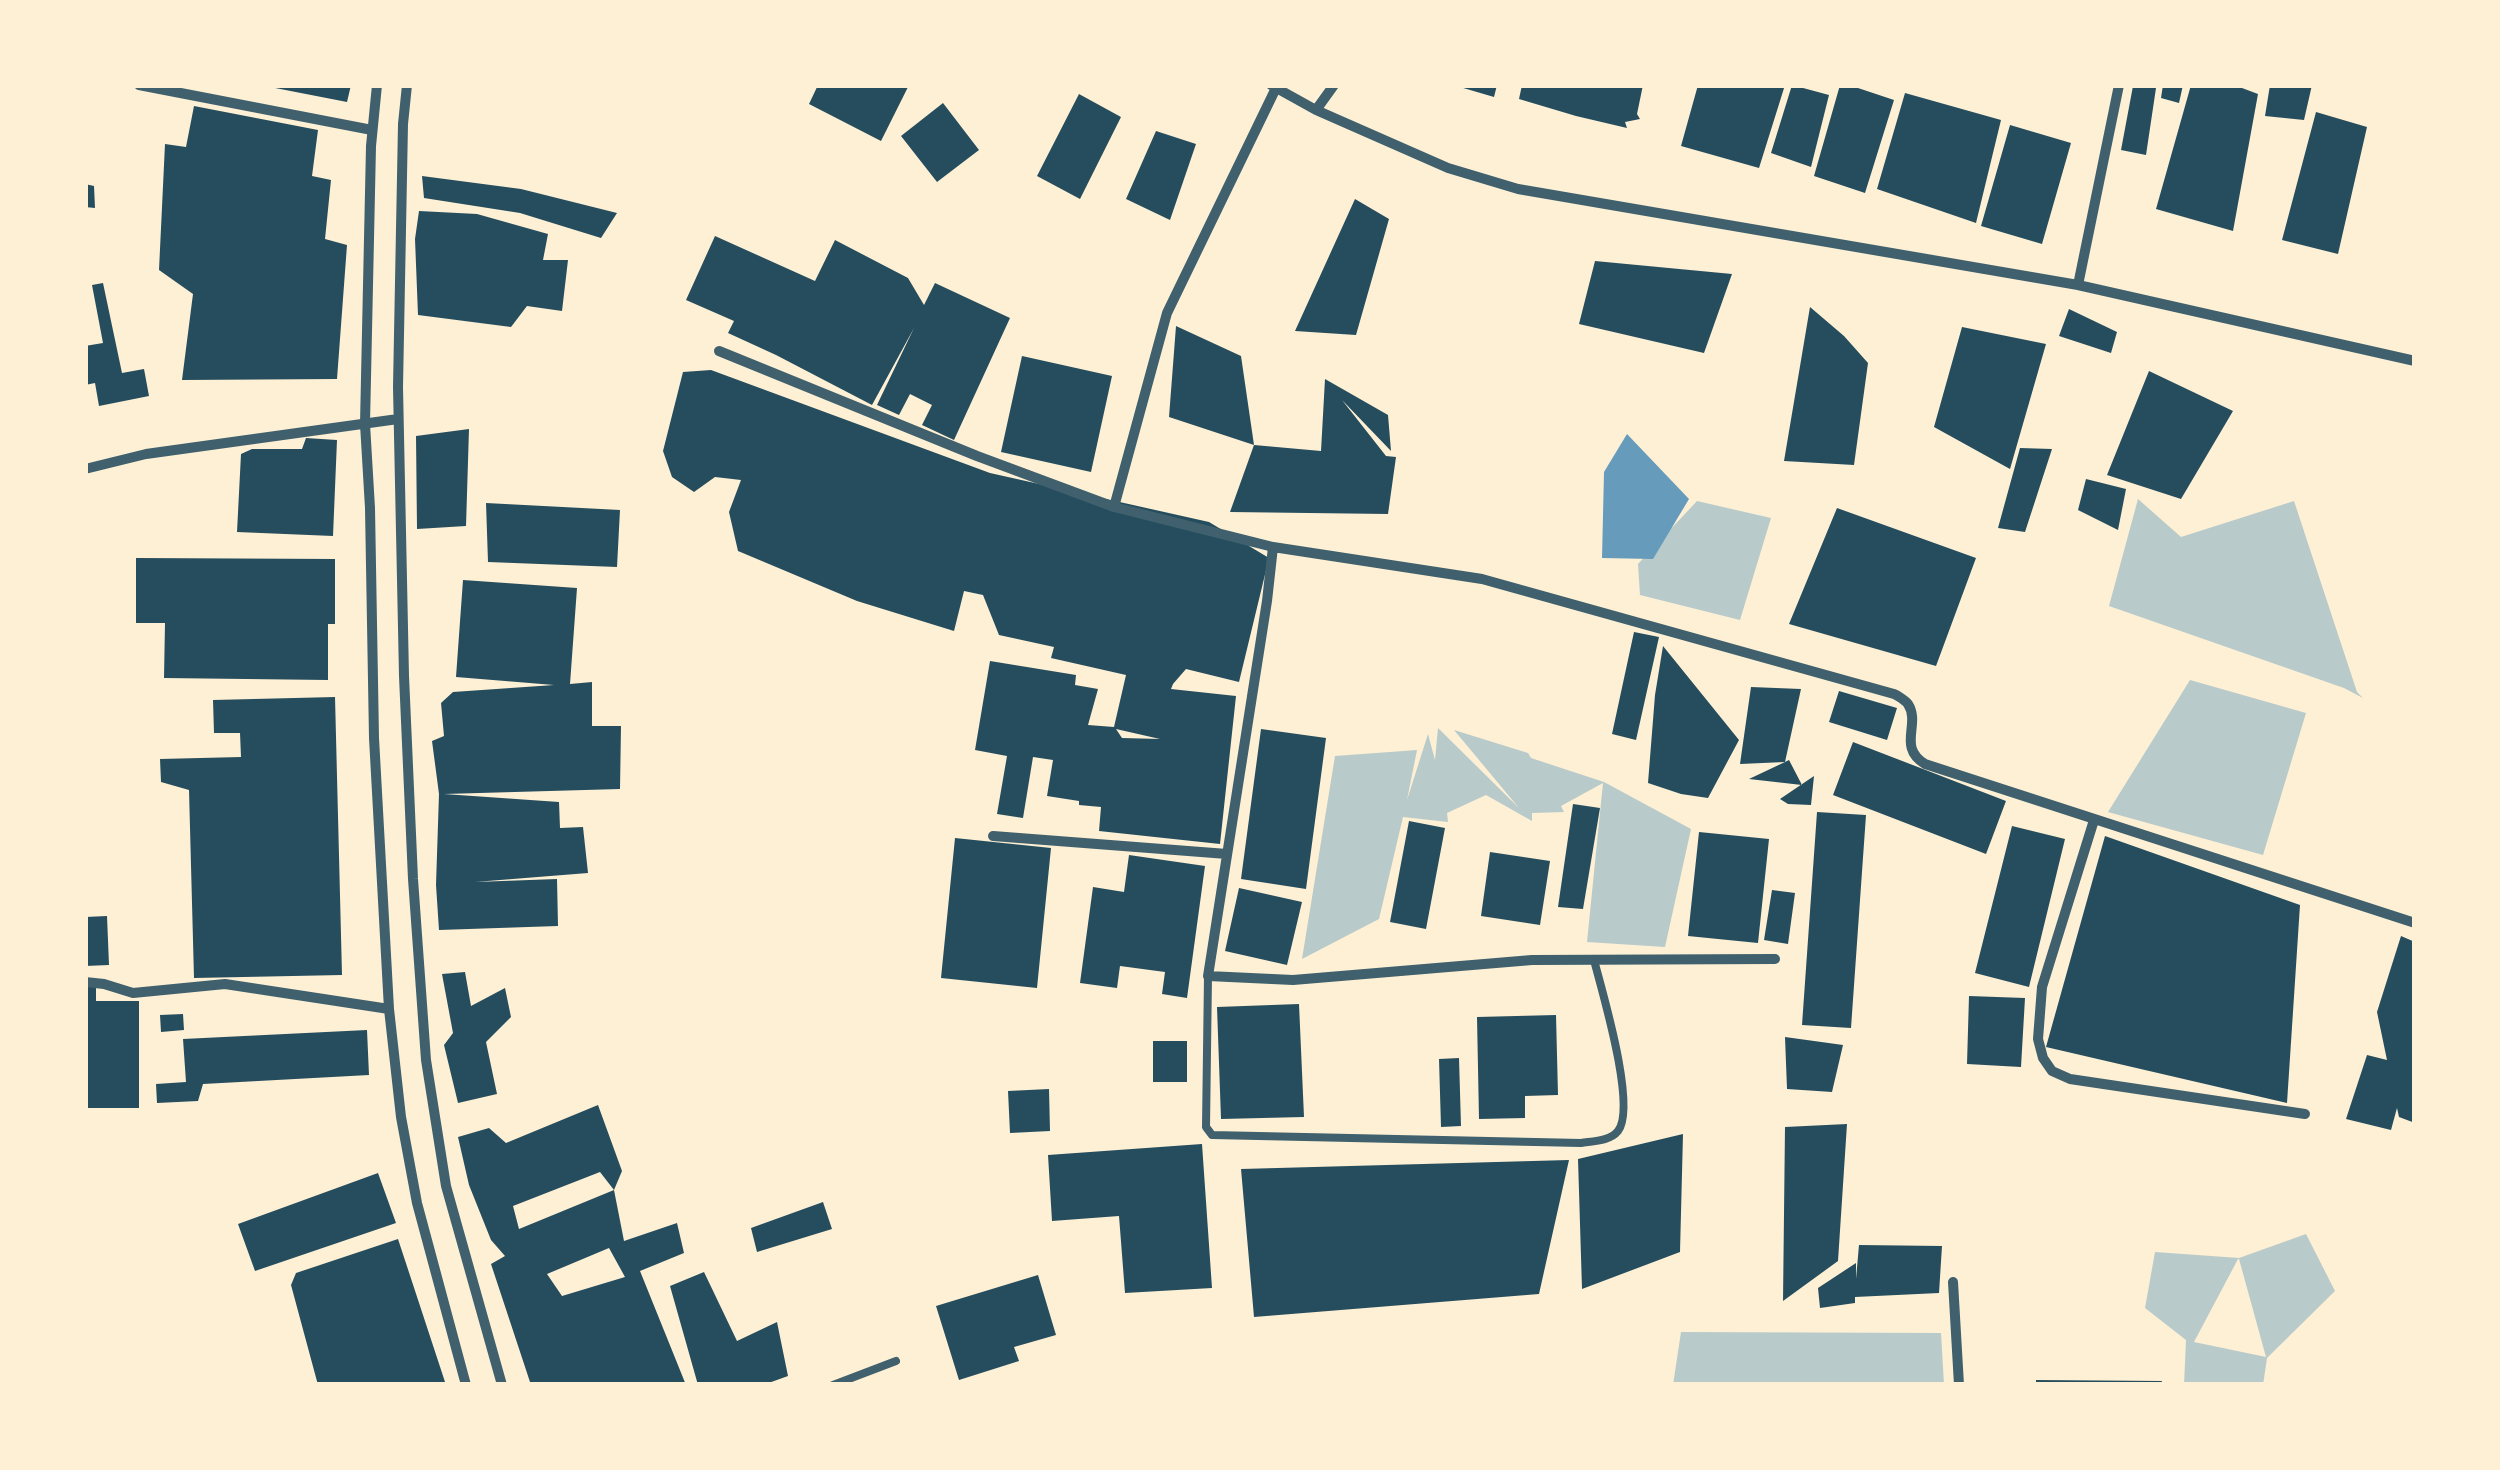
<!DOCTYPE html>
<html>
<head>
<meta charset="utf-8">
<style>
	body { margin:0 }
	#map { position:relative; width:2500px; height:1470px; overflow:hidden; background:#fdf0d5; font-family:Karla,sans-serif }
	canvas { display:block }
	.frame { position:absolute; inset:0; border:88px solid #fdf0d5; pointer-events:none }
</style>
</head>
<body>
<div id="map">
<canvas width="2500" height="1470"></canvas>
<div class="frame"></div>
</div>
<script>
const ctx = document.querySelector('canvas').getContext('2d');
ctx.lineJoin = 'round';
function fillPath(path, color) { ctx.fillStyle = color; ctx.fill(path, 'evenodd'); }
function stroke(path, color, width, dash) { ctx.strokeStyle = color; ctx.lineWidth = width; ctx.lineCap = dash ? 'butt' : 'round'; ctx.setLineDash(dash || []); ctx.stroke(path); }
const green = new Path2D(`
	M2138,499L2181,537L2294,501L2357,692L2363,698L2344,688L2109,606Z
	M1697,501L1771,518L1740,620L1640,595L1638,564Z
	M2190,680L2306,713L2263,855L2108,812Z
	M1438,728L1519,808L1454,730L1528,753L1531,758L1604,782L1691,829L1665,947L1587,942L1603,783L1561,806L1564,812L1532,813V821L1486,795L1447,813L1448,822L1403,817L1379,919L1302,959L1335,756L1417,750L1407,800L1428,734L1435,760Z
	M2306,1234L2335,1291L2267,1358L2263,1385H2184L2186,1340L2145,1308L2155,1252L2239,1258ZM2238,1259H2239L2266,1357L2194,1342Z
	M1681,1332L1941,1333L1944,1385H1673Z`);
const water = new Path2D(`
	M1627,434L1689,499L1653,559L1602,558L1604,472Z`);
const building = new Path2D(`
	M270,85H351L347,102L270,87Z
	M818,85H909L881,141L809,104Z
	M1453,85H1497L1494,97Z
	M1522,85H1643L1637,114L1640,119L1625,122L1627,128L1576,116L1519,99Z
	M1698,85H1785L1759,168L1681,146Z
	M1792,85L1829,95L1811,167L1771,153Z
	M1840,85H1849L1894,100L1865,193L1814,176Z
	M2163,85H2183L2179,103L2161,98Z
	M2191,85H2234L2258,94L2233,231L2156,209Z
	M2270,85H2312L2304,120L2265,116Z
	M2133,86L2156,88L2146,155L2121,150Z
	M1905,93L2001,120L1976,223L1877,189Z
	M1079,94L1121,117L1080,199L1037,176Z
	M943,103L979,150L937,182L901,136Z
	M194,106L318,130L312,176L331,180L325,239L347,245L337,379L182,380L193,294L159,270L165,144L186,147Z
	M2316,112L2367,127L2338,254L2282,240Z
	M2010,125L2071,143L2042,244L1981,226Z
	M1156,131L1196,144L1170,220L1126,199Z
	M422,176L521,189L617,213L601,238L520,213L424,198Z
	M85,184L94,186L95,208L85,207Z
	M1355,199L1389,219L1356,335L1295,331Z
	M419,211L477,214L548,234L543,260H568L562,311L527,306L511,327L418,315L415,239Z
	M715,236L815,281L835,240L908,278L924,305L935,283L1010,318L954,440L922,425L932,405L910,394L899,415L877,405L914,328L872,405L776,355L728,333L734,321L686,300Z
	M1595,261L1732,274L1704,353L1579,324Z
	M103,283L122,373L144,369L149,396L99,406L95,383L85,385V346L103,343L92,285Z
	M1810,307L1844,336L1868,363L1854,465L1784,461Z
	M2069,309L2117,332L2111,353L2059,336Z
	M1176,326L1241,356L1254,445L1321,451L1325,379L1388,415L1391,451L1342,400L1386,456L1396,457L1388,514L1230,512L1254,445L1169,417Z
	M1962,327L2046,344L2010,469L1934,427Z
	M1022,356L1112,376L1091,472L1001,452Z
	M711,370L990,473L1209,522L1269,558L1239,682L1186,669L1173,684L1171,689L1236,696L1220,844L1099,831L1101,807L1079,805V801L1047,796L1053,760L1033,757L1023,818L997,814L1007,756L975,750L990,661L1076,675L1075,685L1098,689L1088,725L1114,727L1126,675L1051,658L1054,647L999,635L983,595L964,591L954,631L857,601L738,551L729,512L741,480L715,477L694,492L672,477L663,451L683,372ZM1116,729L1160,739L1122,738Z
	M2149,371L2233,411L2181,499L2107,475Z
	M469,429L466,526L417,529L416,436Z
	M306,438L337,440L333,536L237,532L241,454L252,449H302Z
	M2020,448L2052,449L2025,532L1998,528Z
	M2086,479L2126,489L2118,530L2078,510Z
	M486,503L620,510L617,567L488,562Z
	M1837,508L1976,558L1936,666L1789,624Z
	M136,558L335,559V624H328V680L164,678L165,623H136Z
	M463,580L577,588L570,684L592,682V726H621L620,789L444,794L559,802L560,828L583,827L588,873L475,882L557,879L558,926L439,930L436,885L439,794L432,741L444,736L441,703L453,692L554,685L456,677Z
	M1634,632L1659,637L1636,740L1612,734Z
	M1663,646L1739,740L1708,798L1681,794L1648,783L1655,695Z
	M1751,687L1801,689L1785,762L1740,764Z
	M1839,691L1897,708L1887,740L1829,722Z
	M335,697L342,975L194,978L189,790L161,782L160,759L241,757L240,733H214L213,700Z
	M1261,729L1326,738L1306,889L1241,879Z
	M1853,742L2006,801L1986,854L1833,795Z
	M1789,760L1802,785L1749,779L1785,762Z
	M1814,776L1811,805L1788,804L1780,799Z
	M1573,804L1600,808L1583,909L1558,907Z
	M1817,812L1866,815L1851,1028L1802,1025Z
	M1409,821L1445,828L1426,929L1390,922Z
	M2012,826L2065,839L2029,987L1975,973Z
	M1699,832L1769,839L1758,943L1688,936Z
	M2105,836L2300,905L2287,1103L2046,1047Z
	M955,838L1051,848L1037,988L941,978Z
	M1490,852L1550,861L1540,925L1481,916Z
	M1129,855L1205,866L1187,998L1162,994L1165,972L1120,966L1117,988L1080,983L1093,887L1124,892Z
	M1239,888L1302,902L1287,965L1225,951Z
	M1772,890L1795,893L1788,944L1764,940Z
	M107,916L109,965L85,966V917Z
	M2401,936L2415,942V1123L2399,1117L2397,1108L2391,1130L2346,1119L2367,1055L2387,1060L2377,1012Z
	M465,972L471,1006L505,988L511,1017L486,1042L497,1094L458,1103L444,1045L453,1033L442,974Z
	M85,987H96V1001H139V1108H85Z
	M1969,996L2025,998L2021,1067L1967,1064Z
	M1299,1004L1304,1117L1221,1119L1217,1007Z
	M183,1014L184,1030L161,1032L160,1015Z
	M1556,1015L1558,1095L1525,1096V1118L1479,1119L1477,1017Z
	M367,1030L369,1075L203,1084L198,1101L157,1103L156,1084L186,1082L183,1039Z
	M1785,1037L1843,1045L1832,1092L1787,1089Z
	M1153,1041H1187V1082H1153Z
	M1459,1058L1461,1126L1441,1127L1439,1059Z
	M1049,1089L1050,1131L1010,1133L1008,1091Z
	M598,1105L622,1171L614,1190L600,1172L513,1206L519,1229L614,1190L624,1241L677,1223L684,1253L640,1271L686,1385H531L491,1264L505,1256L491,1240L469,1185L458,1137L489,1128L506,1143ZM609,1248L625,1277L562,1296L547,1274Z
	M1847,1124L1838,1261L1783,1301L1785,1127Z
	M1683,1134L1680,1252L1582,1289L1578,1159Z
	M1202,1144L1212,1288L1125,1293L1119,1216L1052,1221L1048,1155Z
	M1569,1160L1539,1294L1254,1317L1241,1169Z
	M378,1173L396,1223L255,1271L238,1224Z
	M823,1202L832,1229L757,1252L751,1228Z
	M398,1239L446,1385H318L291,1285L296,1273Z
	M1859,1245L1942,1246L1939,1293L1855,1297V1303L1820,1308L1818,1288L1856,1263V1279Z
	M704,1272L737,1341L777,1322L788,1376L763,1385H698L670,1286Z
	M1038,1275L1056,1335L1014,1347L1019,1361L959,1380L936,1306Z
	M2036,1380L2162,1381L2161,1385H2036Z`);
const service = new Path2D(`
	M1208,976L1206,1127L1212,1135L1581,1143C1594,1141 1610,1141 1618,1131C1637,1107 1602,991 1594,960
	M833,1385L896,1361`);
const minor = new Path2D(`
	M139,85L372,130
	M377,85L371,146L365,424L370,508L374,738L389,1009L401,1117L417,1203L466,1385
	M407,85L403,124L398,387L404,676L413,879L426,1060L446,1186L502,1385
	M1271,85L1316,110L1448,168L1518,189L2078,285L2415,361
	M1276,88L1167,313L1114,507L1273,547L1482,579L1894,694C1897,695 1906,701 1908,704C1921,724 1897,747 1925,764L2415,923
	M1316,110L1334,85
	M2078,285L2119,85
	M719,351L977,456L1114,507
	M85,469L146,454L398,419
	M1273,547L1267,601L1208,976L1293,980L1532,960L1775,959
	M2094,820L2042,987L2038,1039L2043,1058L2052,1071L2070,1079L2305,1114
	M993,836L1227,854
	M85,982L104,984L133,993L225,984L389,1009
	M1953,1282L1959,1385`);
fillPath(green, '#b9caca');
fillPath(water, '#669bbc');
fillPath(building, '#264d5e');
stroke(service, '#3f606c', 8);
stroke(minor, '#3f606c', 10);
</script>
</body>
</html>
